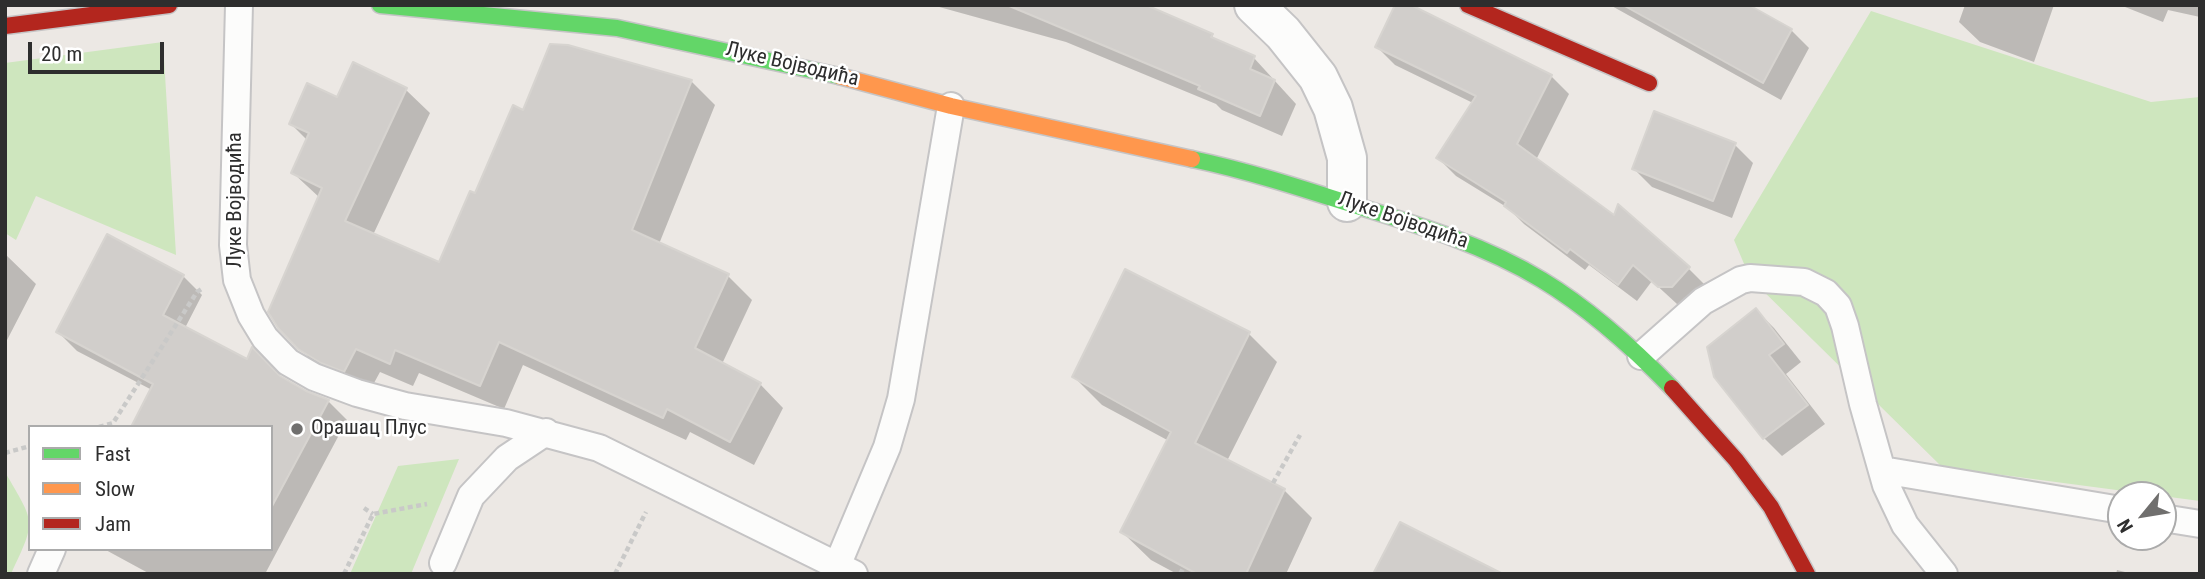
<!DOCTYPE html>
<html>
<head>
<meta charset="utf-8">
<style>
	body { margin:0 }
	#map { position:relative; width:2205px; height:579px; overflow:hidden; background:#ece8e4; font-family:"Roboto Condensed",sans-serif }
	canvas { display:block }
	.frame { position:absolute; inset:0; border:7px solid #2e2e2e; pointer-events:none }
	.legend { position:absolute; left:28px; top:425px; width:245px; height:126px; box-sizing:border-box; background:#fff; border:2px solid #ababab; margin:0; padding:9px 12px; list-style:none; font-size:21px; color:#2e2e2e }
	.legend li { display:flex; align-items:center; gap:14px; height:35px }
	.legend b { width:35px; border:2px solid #ababab }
	.north { position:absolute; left:2107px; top:481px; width:70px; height:70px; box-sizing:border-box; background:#fff; border:2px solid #ababab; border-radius:50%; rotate:240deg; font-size:19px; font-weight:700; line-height:28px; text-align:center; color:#2e2e2e }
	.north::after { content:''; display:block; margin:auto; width:24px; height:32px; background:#706f6e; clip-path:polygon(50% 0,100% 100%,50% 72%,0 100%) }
	.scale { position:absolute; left:28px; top:42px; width:136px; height:32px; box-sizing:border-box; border:4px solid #2e2e2e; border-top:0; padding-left:9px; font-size:21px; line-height:24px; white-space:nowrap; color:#2e2e2e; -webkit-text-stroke:5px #fff; paint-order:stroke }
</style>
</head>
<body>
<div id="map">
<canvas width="2205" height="579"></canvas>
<div class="frame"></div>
<ul class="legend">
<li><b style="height:9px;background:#63d668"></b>Fast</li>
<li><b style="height:9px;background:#ff974d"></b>Slow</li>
<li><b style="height:9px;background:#b3261e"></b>Jam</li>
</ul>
<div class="north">N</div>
<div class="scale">20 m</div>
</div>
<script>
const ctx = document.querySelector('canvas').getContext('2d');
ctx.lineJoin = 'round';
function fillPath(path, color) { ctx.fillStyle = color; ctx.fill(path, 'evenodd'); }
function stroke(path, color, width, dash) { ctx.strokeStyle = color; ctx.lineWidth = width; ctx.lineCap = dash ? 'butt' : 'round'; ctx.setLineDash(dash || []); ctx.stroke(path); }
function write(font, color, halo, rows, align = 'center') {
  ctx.font = font + ' "Roboto Condensed",sans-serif'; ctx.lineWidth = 5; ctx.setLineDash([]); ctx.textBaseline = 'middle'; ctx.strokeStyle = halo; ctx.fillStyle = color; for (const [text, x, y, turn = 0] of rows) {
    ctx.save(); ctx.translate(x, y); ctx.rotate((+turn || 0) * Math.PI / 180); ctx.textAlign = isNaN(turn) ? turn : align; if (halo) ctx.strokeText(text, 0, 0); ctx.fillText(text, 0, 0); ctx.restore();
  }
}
const green = new Path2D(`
	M1871,11L2151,102L2200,97V501L1942,467L1750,278L1734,240Z
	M163,42L176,255L36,196L16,240L5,233V63Z
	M459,459L411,574H350L398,466Z
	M5,472C35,524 37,519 11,574H5Z`);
const shadow = new Path2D(`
	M932,5H1142L1212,36L1217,41L1254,58L1296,104L1282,136L1222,110L1216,104L1066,42Z
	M1610,5H1746L1791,30L1809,48L1781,100Z
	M1965,5H2054L2034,62L1980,42L1959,22Z
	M2120,5H2200V17L2168,10L2163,22Z
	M1377,47L1551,76L1569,94L1536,160L1688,268L1706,286L1690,304H1677L1652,281L1637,301L1589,265L1585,270L1524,224L1508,208L1456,176L1438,158L1473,103L1395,65Z
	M691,81L715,105L659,244L728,276L752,300L722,364L760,384L783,408L754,465L690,432L686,440L523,365L504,409L419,373L413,386L380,372L368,394L324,373L279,327L320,198L293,173L308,141L291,124L338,99L406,90L430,113L373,235L440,265L524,112Z
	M1735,145L1753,163L1732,218L1652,187L1634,169Z
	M5,254L36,284L5,344Z
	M1126,272L1249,334L1277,362L1227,461L1284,490L1312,518L1286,574H1177L1151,560L1122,532L1169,441L1102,405L1074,377Z
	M183,276L202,295L185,328L306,392L328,401L347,420L265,574H150L104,549H271V427L152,390L77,351L58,332Z
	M1756,310L1774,328L1801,362L1786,374L1825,424L1782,456L1764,438L1715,376Z
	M2117,570L2133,574H2116Z`);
const building = new Path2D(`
	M1007,5H1146L1213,34L1211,37L1255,56L1250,69L1275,80L1260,116L1198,89L1200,86Z
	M1395,5H1411L1552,75L1517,144L1614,215L1618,204L1690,267L1672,287H1658L1633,265L1618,285L1570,249L1567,253L1504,206L1506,202L1436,158L1476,96L1375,47Z
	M1623,5H1749L1792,29L1763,83Z
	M550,44L568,45L692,80L632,230L729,274L695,348L761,383L730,442L667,409L663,418L499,342L480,386L395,350L390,364L356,349L344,372L321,363L298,349L278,328L268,312L322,188L291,173L309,133L289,124L307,83L337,97L353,62L407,88L345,221L439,262L470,191L475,193L513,105L523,110Z
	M1654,111L1736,143L1713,201L1632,169Z
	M107,234L184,275L163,315L247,359L252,347L280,376L306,391L329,400L271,508V427H131L153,384L56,332Z
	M1125,269L1250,332L1195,443L1285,489L1246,574H1197L1120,532L1171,432L1072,377Z
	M1756,308L1784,344L1769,355L1808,405L1763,439L1714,377L1707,347Z
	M1400,522L1503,574H1373Z`);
const path = new Path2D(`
	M99,427L113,423L197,292L203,288
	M5,453L30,446
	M1273,483L1300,435
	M364,508L373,514
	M344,574L373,514L427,504
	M615,574L646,512
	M1180,574L1184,567`);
const lane = new Path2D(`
	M239,5L233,245L237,280L251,315L265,338L288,362L314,377L357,393L405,406L506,423L599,448L854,574
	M1641,356L1703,301L1741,280L1750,278L1804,282L1826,293L1838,306L1845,326L1863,404L1886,485L1905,525L1944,574
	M1882,470L2121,510
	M2163,518L2200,524
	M443,563L471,496L507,458L546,432
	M837,566L887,447L901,399L951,106
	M41,574L52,549`);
const street = new Path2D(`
	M1254,5L1283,33L1318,77L1333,108L1347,158V202`);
const fast = new Path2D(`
	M380,5L617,28L839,76
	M1192,159C1249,171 1304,189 1360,207C1422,226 1486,246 1542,280C1590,309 1633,348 1672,388`);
const slow = new Path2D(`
	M839,76L951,106L1192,159`);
const jam = new Path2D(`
	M1468,5L1649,83
	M5,26L169,5
	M1672,388L1736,460L1771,507L1807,574`);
const markers = [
	[297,429,7,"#706f6e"]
];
const streetNames = [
	["Луке Војводића",792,65,13],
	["Луке Војводића",236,200,-90],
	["Луке Војводића",1403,221,19]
];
const poiNames = [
	["Орашац Плус",311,429]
];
fillPath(green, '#cee6be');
fillPath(shadow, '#0003');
fillPath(building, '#d1cecb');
stroke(building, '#d7d4d0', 2);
stroke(lane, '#c5c4c5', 30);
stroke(street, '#c5c4c5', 42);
stroke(fast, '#c5c4c5', 19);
stroke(slow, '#c5c4c5', 19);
stroke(jam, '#c5c4c5', 19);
stroke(path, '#c9c9c8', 4.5, [5, 3.5]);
stroke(lane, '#fcfcfb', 26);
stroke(street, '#fcfcfb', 38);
stroke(fast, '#63d668', 16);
stroke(slow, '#ff974d', 16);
stroke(jam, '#b3261e', 16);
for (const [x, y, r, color] of markers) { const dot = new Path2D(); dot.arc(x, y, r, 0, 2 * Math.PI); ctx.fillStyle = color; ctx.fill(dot); stroke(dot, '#fff', 2.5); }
write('21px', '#2e2e2e', '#fff', streetNames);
write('21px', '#2e2e2e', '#fff', poiNames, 'left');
</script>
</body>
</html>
